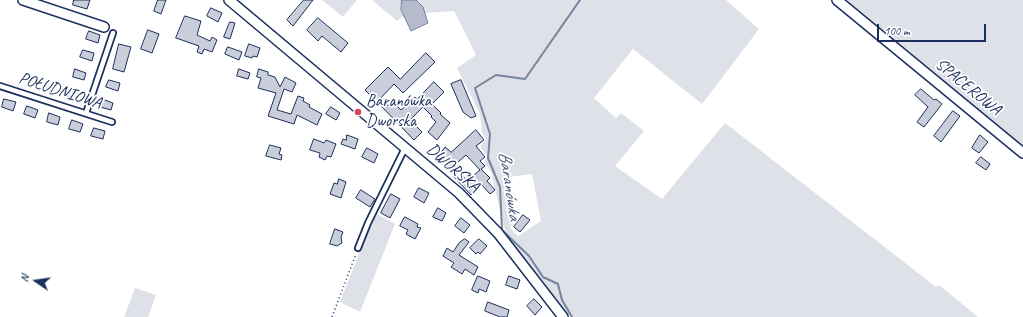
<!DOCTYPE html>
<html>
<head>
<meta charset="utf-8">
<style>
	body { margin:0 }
	#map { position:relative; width:1023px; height:317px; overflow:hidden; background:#fff; font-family:Caveat,sans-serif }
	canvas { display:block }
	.north { position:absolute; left:16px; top:261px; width:40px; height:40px; -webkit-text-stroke:3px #fff; paint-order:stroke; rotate:283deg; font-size:11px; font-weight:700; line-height:16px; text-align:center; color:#1b2f5e }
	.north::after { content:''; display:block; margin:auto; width:14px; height:18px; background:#1b2f5e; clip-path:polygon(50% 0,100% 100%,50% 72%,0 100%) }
	.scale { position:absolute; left:877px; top:24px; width:109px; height:18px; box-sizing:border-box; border:2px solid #1b2f5e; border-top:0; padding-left:5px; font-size:12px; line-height:14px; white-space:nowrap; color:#1b2f5e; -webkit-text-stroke:3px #fff; paint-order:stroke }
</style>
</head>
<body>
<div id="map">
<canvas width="1023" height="317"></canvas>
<div class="north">N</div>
<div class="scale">100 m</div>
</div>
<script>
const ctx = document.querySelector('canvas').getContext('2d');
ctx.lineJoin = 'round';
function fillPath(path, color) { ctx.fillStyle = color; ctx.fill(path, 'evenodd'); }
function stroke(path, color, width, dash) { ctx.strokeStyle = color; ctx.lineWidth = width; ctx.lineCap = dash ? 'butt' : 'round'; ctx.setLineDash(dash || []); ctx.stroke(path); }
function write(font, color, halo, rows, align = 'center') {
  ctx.font = font + ' Caveat,sans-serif'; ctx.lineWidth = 3.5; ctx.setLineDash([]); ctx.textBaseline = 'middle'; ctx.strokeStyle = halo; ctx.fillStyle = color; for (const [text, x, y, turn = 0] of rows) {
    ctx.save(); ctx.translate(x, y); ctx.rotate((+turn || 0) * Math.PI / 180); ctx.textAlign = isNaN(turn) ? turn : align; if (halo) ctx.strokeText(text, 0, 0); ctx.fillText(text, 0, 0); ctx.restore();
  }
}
const green = new Path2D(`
	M322,0H357L343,17Z
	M372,0H403H402L401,10L403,16L397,21Z
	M416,0H726L759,29L702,104L633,49L594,98L616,118L621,113L644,131L615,166L662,199L725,123L936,287L939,285L978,317H571L506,235L491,172L484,162L487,157L480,146L486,140L482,132L480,114L457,68L476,55L454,11L425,13L423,7ZM532,174L541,221L518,236L510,228L516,217L509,177Z
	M841,0H1023V147L998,127Z
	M375,213L395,224L360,312L340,302Z
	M135,288L156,295L148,317H124Z`);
const water = new Path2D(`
	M402,0H416L423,7L428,23L411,31L401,10Z`);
const stream = new Path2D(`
	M572,317L562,300L558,284L543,277L529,256L502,230L500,187L488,158L490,134L475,88L496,75L525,79L580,0`);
const building = new Path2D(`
	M74,0H90L87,9L73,5Z
	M158,0H166L161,14L154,11Z
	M304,0H313L293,26L287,20Z
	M211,8L222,13L218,22L207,16Z
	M185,16L201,21L197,35L210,41L212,37L217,40L212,52L204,49L202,54L197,52L199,46L176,38Z
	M318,18L348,43L341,52L322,36L318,41L307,30Z
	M230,22L235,23L230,39L224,37Z
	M148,30L159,34L152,53L141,49Z
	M89,31L100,35L98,43L86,39Z
	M119,44L131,47L124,72L113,69Z
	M249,44L260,48L257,57L253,56L252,58L245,56Z
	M228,47L242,52L239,60L225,54Z
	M83,50L94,53L92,61L80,57Z
	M426,53L435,62L403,93L394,84L377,102L365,90L388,67L400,79Z
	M75,69L86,73L84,80L73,77Z
	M239,69L250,73L248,79L237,76Z
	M259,69L268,72V75L275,77L280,87L285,77L296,83L292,92L284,89L277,110L291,114L298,96L304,98L303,101L310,105L309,107L322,114L317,125L297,115L294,124L268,116L276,93L258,88L261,78L257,77Z
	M109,80L120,83L118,91L106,87Z
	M461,80L476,116L471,118L463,112L451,84Z
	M434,82L444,92L432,104L441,113L440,114L450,123L437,140L428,132L436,122L431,117L432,116L423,107L410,120L422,132L414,140L381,106L395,104L401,110L415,97L417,99Z
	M69,88L80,92L78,99L67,96Z
	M921,89L934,100L936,99L942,104L924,127L917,122L928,107L915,95Z
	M4,99L16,102L13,111L2,107Z
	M102,99L113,103L111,110L100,107Z
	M27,106L38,110L35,118L24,114Z
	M331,107L340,113L336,120L326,114Z
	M953,111L960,116L941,142L934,136Z
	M49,113L60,117L58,125L47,122Z
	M72,120L83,124L80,132L69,129Z
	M94,128L105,131L103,139L91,136Z
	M476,130L484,140L476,146L485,157L480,161L485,166L481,169L490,178L487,181L495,190L490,194L482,185L471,195L453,176L462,175L467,181L480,170L466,155L449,170L437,158L445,147L451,152Z
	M347,135L358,139L355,149L341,144L343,139L346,140Z
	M980,135L988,142L979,153L972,148Z
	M314,139L324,143L326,140L336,144L331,157L327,156L325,160L319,157L320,153L310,150Z
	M270,145L281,148L279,154L282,155L281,160L266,156Z
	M367,148L378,154L374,163L362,157Z
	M981,157L990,164L986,170L976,163Z
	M339,179L346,182L341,198L330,194L334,183L337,184Z
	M419,188L429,193L424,203L414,197Z
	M361,190L375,199L370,207L356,198Z
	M391,194L400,199L390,218L381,213Z
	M438,208L446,213L442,221L433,217Z
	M523,215L530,220L520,232L514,227Z
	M405,217L418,224L417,227L421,228L415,239L406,234L408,230L400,226Z
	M461,218L470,225L464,233L455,226Z
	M335,229L343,232L341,237L342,243L337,246L330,244Z
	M465,239L469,242L459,255L478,267L474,275L465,269L462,274L451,267L454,263L443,256L447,248L453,252L459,243Z
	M479,239L487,246L480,254L478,252L476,254L470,248Z
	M478,276L490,281L486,292L479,289L478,293L472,290Z
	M509,276L520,280L517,289L506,285Z
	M534,299L542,307L535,315L527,306Z
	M488,302L509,310L507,317H500L485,311Z`);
const path = new Path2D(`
	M332,317L356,254`);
const lane = new Path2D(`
	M0,86L112,122
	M86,113L113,33
	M358,248L368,223L405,148`);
const street = new Path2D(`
	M23,0L104,27
	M229,0L459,193L498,233L563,317
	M837,0L1023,153`);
const markers = [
	[358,112,4,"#d1495b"]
];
const streetNames = [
	["SPACEROWA",968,87,39],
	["POŁUDNIOWA",60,91,18],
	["DWORSKA",453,168,41]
];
const poiNames = [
	["Baranówka",366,102],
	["Dworska",366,122]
];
const waterNames = [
	["Baranówka",509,186,81]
];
fillPath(green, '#dee1e7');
fillPath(water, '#b5bbca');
stroke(water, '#77839f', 1);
stroke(stream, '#77839f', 2);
fillPath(building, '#caceda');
stroke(building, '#1b2f5e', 1);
stroke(lane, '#1b2f5e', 8);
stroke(street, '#1b2f5e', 12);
stroke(path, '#1b2f5e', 1.5, [1, 3]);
stroke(lane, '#fff', 4.5);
stroke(street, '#fff', 9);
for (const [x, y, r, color] of markers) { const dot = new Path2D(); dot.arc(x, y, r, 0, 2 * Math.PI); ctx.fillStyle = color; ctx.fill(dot); stroke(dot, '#fff', 1.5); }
write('17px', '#1b2f5e', '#fff', streetNames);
write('17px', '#1b2f5e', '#fff', poiNames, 'left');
write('italic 18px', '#49597e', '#fff', waterNames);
</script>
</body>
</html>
